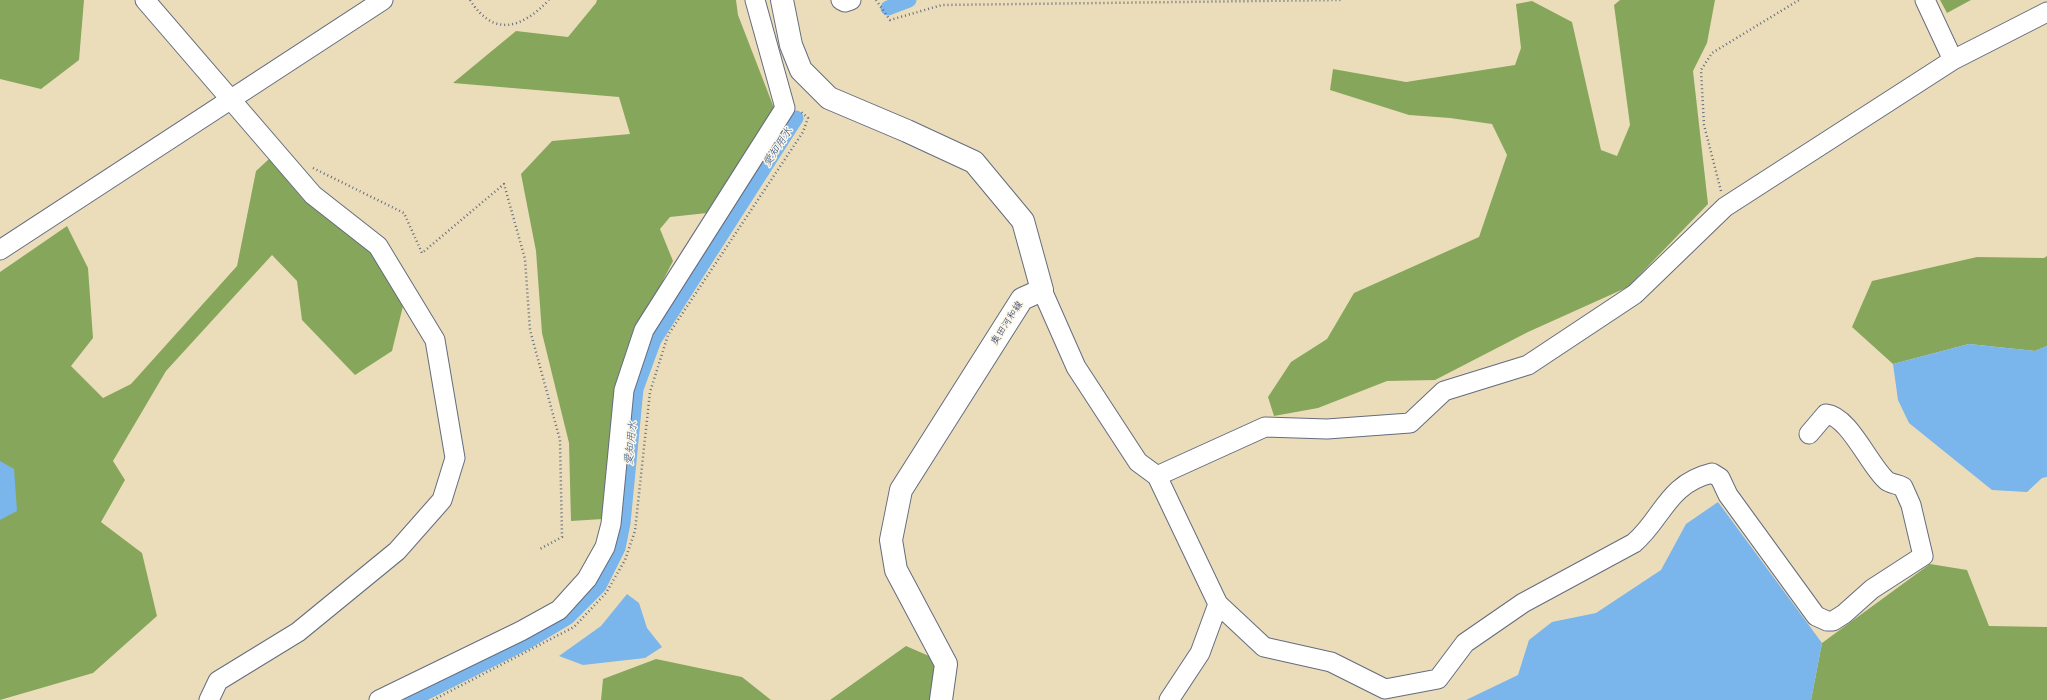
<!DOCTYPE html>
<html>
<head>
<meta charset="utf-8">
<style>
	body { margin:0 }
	canvas { display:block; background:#ebddba }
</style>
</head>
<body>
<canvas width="2047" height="700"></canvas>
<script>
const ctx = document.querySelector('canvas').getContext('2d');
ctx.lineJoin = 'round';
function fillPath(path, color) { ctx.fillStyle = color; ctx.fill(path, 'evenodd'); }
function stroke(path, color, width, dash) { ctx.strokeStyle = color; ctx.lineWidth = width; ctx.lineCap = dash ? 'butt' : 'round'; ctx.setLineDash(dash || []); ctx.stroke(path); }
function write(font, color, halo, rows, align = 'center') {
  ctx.font = font + ' "Playpen Sans","Klee One",sans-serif'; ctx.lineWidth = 3; ctx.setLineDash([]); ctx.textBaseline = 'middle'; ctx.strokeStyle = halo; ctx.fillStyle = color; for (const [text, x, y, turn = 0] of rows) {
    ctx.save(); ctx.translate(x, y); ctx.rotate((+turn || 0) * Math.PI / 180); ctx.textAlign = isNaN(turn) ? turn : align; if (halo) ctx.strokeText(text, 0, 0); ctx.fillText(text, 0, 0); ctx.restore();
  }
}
const forest = new Path2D(`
	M0,0H84L79,60L41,89L0,79Z
	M597,0H736L738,15L774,108L707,213L670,217L660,229L673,261L638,329L615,386L603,519L571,521L569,443L542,333L536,251L521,174L552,141L630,134L619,97L453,83L516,31L568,37L596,3Z
	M1620,0H1715L1707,43L1693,71L1708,204L1628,287L1528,332L1435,380L1387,381L1318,408L1274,416L1268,397L1291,362L1327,339L1354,293L1479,237L1507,155L1492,124L1450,118L1409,115L1330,90L1333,69L1406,82L1515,65L1521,48L1516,4L1532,1L1572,22L1601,150L1617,156L1630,125L1614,5Z
	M1940,0H1971L1947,13Z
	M269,159L303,199L370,250L403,306L392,351L355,375L302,320L297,281L272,255L166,371L113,461L125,480L101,522L142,553L157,616L93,673L0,700V272L67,226L88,268L93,338L71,366L103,398L131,384L237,266L256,171Z
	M2047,256V346L2035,351L1969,344L1893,364L1852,327L1872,281L1977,257L2044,258Z
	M1930,564L1967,570L1989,626L2047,627V700H1811L1822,643Z
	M906,646L936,659L934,695L930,700H830Z
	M656,659L742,677L771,700H601L603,679Z`);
const water = new Path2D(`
	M1969,344L2035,351L2047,346V477L2042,478L2027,492L1992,490L1909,423L1898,400L1893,364Z
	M0,461L14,469L17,511L0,520Z
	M1718,502L1822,643L1811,700H1466L1518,675L1529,640L1552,622L1596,613L1661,570L1686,524Z
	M627,594L639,603L647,628L662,647L645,658L583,665L559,656L601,626Z`);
const canal = new Path2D(`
	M888,8L909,0
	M411,700L528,641L568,617L599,586L618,548L623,523L636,389L654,340L796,118`);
const path = new Path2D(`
	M470,0C494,38 522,28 549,0
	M876,0L890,20L942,5L1341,0
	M313,168L404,213L422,253L504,184L525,259L530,330L560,440L562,537L538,550
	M1721,191L1704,125L1701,70L1712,53L1799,0
	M433,700L574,627L606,593L625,560L635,531L650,392L668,335L803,132L808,118L800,111`);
const minor = new Path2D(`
	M145,0L313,195L378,246L435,340L455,458L442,500L397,551L298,632L218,681L209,700
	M841,0L845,2L851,0
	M1925,0L1953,60
	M0,250L383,0
	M1042,290L1076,367L1138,462L1157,476L1218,604L1200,653L1169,700
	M1157,476L1265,427L1327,429L1410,423L1444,391L1528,365L1635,294L1725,207L1953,60L2047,12
	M1218,604L1264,647L1331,662L1385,689L1438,679L1465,643L1523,603L1634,543C1663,518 1667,484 1712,473L1720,478L1728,495L1816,616L1827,621H1833L1844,614L1872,589L1923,556L1911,505L1903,487C1898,484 1890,484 1886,480C1869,465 1849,416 1826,414L1809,434
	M379,700L521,631L559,610L587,579L605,547L611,524L624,390L644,330L785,108L755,0`);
const major = new Path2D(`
	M782,0L791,45L801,70L829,98L907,131L974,162L1023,221L1042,290L1022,299L901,490L891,540L896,570L946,664L941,700`);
const streetNames = [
	["奥田河和線",1007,323,-57]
];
const waterNames = [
	["愛知用水",778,147,-57],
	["愛知用水",631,443,-84]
];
fillPath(forest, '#86a75b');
fillPath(water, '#7ab5eb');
stroke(canal, '#7ab5eb', 15);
stroke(minor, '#646c7e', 21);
stroke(major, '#646c7e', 24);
stroke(path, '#646c7e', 2.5, [1, 3]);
stroke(minor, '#fff', 19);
stroke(major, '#fff', 22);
write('10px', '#1b2f5e', '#fcf5e5', streetNames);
write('italic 11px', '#385788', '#fcf5e5', waterNames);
</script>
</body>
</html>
